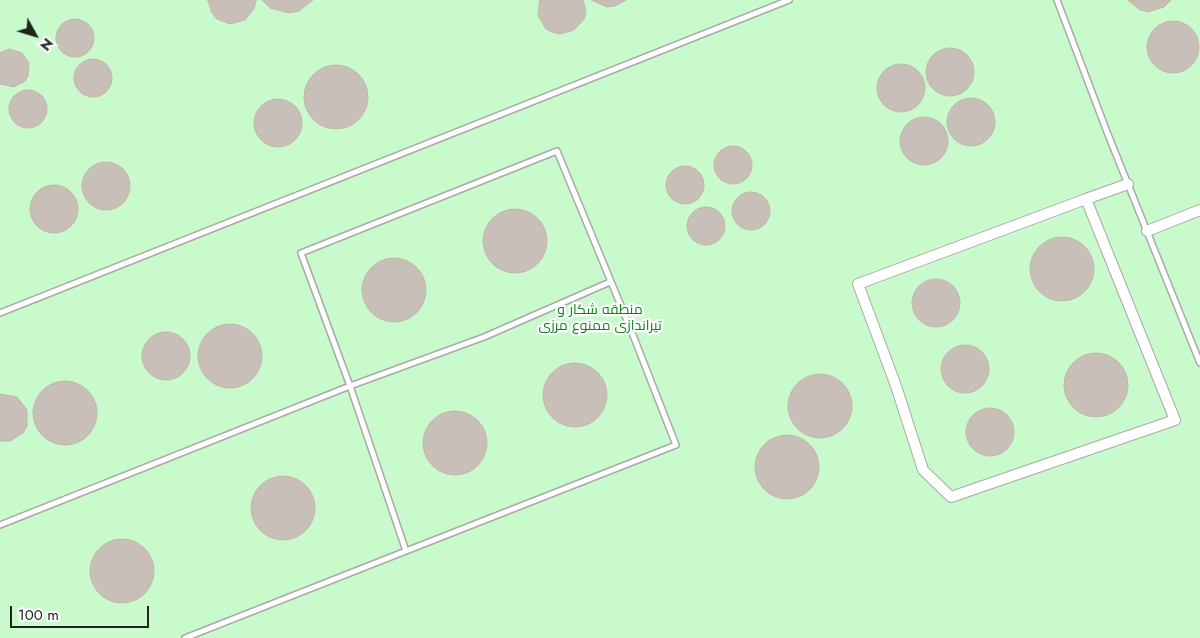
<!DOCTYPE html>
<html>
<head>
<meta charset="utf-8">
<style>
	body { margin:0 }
	#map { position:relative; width:1200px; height:638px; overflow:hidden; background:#f2efe9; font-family:Jost,sans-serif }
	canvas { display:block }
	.north { position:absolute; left:10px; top:10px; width:50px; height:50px; -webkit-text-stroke:4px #fff; paint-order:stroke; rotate:129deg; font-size:14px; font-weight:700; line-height:20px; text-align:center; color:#222 }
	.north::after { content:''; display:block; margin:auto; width:18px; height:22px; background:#222; clip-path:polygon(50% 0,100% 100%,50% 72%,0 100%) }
	.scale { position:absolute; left:10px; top:606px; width:139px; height:22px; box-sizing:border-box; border:2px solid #222; border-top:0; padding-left:6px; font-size:15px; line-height:18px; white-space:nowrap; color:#222; -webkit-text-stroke:4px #fff; paint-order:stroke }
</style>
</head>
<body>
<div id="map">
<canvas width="1200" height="638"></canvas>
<div class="north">N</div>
<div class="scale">100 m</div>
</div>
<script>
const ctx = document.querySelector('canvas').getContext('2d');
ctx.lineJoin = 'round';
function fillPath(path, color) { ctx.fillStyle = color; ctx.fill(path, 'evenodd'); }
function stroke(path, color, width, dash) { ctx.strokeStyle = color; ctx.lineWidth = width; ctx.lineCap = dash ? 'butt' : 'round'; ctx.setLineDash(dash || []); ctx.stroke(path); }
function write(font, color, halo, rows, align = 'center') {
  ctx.font = font + ' Jost,Cairo,sans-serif'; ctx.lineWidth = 4.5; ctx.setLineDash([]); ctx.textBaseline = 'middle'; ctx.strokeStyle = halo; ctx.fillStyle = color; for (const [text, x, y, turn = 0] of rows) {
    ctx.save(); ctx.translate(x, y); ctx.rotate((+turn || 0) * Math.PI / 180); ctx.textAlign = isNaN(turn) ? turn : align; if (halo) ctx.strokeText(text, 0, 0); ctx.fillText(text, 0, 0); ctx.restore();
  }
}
const park = new Path2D(`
	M0,0H1200V638H0Z`);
const building = new Path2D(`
	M208,0H256V1L254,9L245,20L230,24L217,19L212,13Z
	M313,0L299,11L289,13L270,8L262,0Z
	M540,0H583L586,11L584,19L574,30L560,34L552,32L546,29L538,16Z
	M592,0H626L615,6L607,7Z
	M1128,0H1171L1164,7L1148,12L1140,10Z
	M56 38a19 19 0 1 1 38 0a19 19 0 1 1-38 0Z
	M1147 47a26 26 0 1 1 52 0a26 26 0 1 1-52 0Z
	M926 72a24 24 0 1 1 48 0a24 24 0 1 1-48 0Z
	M10,49L22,53L29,63L28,76L25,81L14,87L0,84V53Z
	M74 78a19 19 0 1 1 38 0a19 19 0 1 1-38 0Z
	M877 88a24 24 0 1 1 48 0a24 24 0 1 1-48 0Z
	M304 97a32 32 0 1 1 64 0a32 32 0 1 1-64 0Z
	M9 109a19 19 0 1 1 38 0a19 19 0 1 1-38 0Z
	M947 122a24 24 0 1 1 48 0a24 24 0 1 1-48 0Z
	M254 123a24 24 0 1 1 48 0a24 24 0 1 1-48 0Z
	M900 141a24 24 0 1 1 48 0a24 24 0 1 1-48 0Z
	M714 165a19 19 0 1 1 38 0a19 19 0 1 1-38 0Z
	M82 186a24 24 0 1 1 48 0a24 24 0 1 1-48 0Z
	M666 185a19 19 0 1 1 38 0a19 19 0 1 1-38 0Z
	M30 209a24 24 0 1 1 48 0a24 24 0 1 1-48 0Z
	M732 211a19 19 0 1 1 38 0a19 19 0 1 1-38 0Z
	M687 226a19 19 0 1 1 38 0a19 19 0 1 1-38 0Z
	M483 241a32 32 0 1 1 64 0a32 32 0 1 1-64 0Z
	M1030 269a32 32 0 1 1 64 0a32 32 0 1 1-64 0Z
	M362 290a32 32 0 1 1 64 0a32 32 0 1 1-64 0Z
	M912 303a24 24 0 1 1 48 0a24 24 0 1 1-48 0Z
	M198 356a32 32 0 1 1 64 0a32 32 0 1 1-64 0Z
	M142 356a24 24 0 1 1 48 0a24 24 0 1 1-48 0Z
	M941 369a24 24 0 1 1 48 0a24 24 0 1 1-48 0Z
	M1064 385a32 32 0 1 1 64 0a32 32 0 1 1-64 0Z
	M543 395a32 32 0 1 1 64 0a32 32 0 1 1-64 0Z
	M788 406a32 32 0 1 1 64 0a32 32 0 1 1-64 0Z
	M33 413a32 32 0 1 1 64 0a32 32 0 1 1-64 0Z
	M0,394L17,397L27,410V426L23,433L10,441H0Z
	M966 432a24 24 0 1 1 48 0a24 24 0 1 1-48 0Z
	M423 443a32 32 0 1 1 64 0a32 32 0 1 1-64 0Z
	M755 467a32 32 0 1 1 64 0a32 32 0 1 1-64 0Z
	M251 508a32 32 0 1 1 64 0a32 32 0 1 1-64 0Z
	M90 571a32 32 0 1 1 64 0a32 32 0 1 1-64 0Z`);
const lane = new Path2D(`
	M1057,0L1107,132L1200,363
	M557,151L631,330L676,445L406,551L350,386L301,253Z
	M0,313L789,0
	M0,525L350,386L484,337L610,282
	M185,638L406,551`);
const street = new Path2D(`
	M1086,199L858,284L896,386L923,470L951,497L1175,420L1086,199L1128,184
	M1147,231L1200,210`);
const parkNames = [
	["منطقه شکار و",600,311],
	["تیراندازی ممنوع مرزی",600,327]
];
fillPath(park, '#c8facc');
fillPath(building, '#c7bfb8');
stroke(building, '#c4b6ab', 1);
stroke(lane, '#a9a9a9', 8);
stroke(street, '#a9a9a9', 12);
stroke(lane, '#fff', 5);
stroke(street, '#fff', 10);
write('14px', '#0c8416', '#fff', parkNames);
</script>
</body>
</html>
